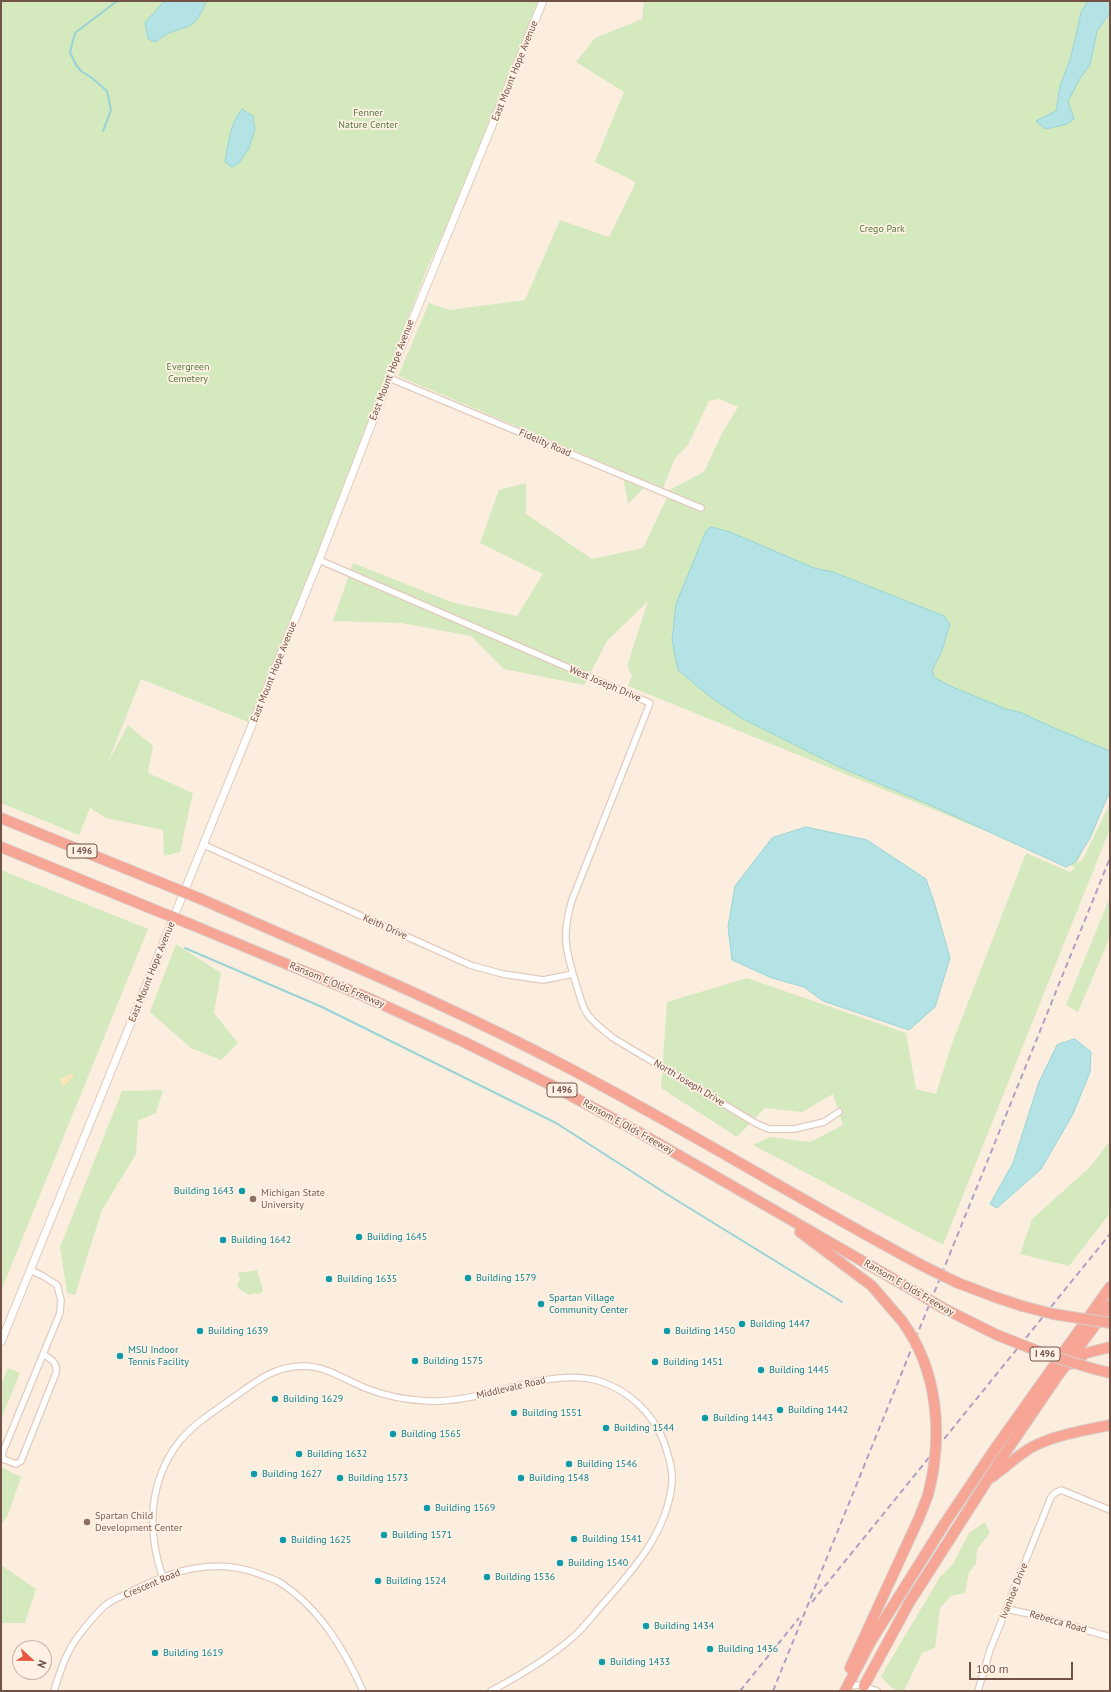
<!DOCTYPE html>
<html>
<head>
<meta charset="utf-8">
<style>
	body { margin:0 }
	#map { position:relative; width:1111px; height:1692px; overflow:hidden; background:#fceedf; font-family:"PT Sans",sans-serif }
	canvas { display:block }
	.frame { position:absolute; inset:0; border:2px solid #725247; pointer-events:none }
	.north { position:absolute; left:12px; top:1640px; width:40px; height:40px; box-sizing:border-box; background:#fff2e5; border:1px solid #c7b2a6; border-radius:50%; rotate:112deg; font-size:11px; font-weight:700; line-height:16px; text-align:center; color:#725247 }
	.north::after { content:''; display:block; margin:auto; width:14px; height:18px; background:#e75743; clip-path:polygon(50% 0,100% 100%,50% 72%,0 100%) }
	.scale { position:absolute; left:969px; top:1662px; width:104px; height:18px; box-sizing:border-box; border:2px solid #725247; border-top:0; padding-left:5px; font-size:12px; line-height:14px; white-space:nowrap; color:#725247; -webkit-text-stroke:3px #fff2e5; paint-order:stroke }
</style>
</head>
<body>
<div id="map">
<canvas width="1111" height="1692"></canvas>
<div class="frame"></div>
<div class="north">N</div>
<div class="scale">100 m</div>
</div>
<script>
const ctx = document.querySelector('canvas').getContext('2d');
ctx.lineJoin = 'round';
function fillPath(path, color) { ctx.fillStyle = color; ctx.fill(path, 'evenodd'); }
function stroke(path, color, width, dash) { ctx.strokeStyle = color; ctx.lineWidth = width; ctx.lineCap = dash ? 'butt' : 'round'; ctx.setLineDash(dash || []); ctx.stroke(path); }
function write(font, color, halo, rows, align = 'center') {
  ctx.font = font + ' "PT Sans",sans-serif'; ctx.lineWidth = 3.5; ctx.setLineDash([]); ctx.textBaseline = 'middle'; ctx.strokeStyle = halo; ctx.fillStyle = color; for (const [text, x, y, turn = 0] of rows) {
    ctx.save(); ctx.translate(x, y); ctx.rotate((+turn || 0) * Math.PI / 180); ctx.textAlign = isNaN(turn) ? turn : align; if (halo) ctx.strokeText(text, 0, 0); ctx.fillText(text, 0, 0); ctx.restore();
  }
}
const green = new Path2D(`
	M1,1H543L490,132L427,269L253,724L141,679L108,762L128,725L153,746L148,773L193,793L180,852L164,856L163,830L106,818L90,808L79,835L1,803Z
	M644,1H1110V783L1077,864L1083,859L1110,803V829L943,1245L753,1145L770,1137L810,1142L843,1125L833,1094L802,1112L765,1108L737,1137L661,1088L667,1002L747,978L906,1033L916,1089L936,1094L950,1049L1026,853L1070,872L1075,867L628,686L632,675L627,666L648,601L607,641L584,685L504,669L471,636L401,623L333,621L353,563L454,603L517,616L543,574L480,543L499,490L526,483V514L592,559L643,548L671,489L704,472L721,435L738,407L719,399L709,401L688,445L675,458L663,488L650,482L628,504L622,471L398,376L429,303L449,310L525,300L560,220L609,237L636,182L595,162L624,92L576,62L595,38L642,19Z
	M1,870L148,929L1,1291Z
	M1110,897V937L1078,1012L1066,1005Z
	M176,944L221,973L214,1013L238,1043L221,1060L191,1048L150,1012Z
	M163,1090L156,1113L138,1121L136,1154L102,1210L75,1295L67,1293L60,1247L122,1091Z
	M1110,1141V1213L1069,1266L1020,1254L1032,1219L1089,1168Z
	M257,1270L263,1291L260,1294L254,1293L250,1295L239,1289L237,1285L240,1279L238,1273Z
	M8,1368L20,1373L1,1419V1385Z
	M1,1467L21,1477L8,1515L1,1525Z
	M985,1522L990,1533L977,1549L976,1564L969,1572L965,1593L951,1596L940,1608L935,1648L922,1653L904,1691C893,1691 887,1684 881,1676L940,1577L953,1564L969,1533Z
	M1,1565L36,1589L25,1623H1Z`);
const sand = new Path2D(`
	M71,1074H73V1077L63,1087L60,1079Z`);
const water = new Path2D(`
	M165,1H206C193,39 178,21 156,42L148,39L145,23Z
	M1088,1H1110V13L1097,31L1090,65L1079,80L1068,101L1074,119L1067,124L1045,129L1036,121L1056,111L1060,86L1071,57L1081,13Z
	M242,109L253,116L255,129L249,148L239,163L232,167L225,162C228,144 230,124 242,109Z
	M711,527L730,532L814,568L833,572L944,616L950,624L942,650L932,671L934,677L950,686L1006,709L1022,713L1052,727L1110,751V791L1090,838L1075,862L1066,867L928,804L837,766L743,719L709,696L678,670L672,640L676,604L706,531Z
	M806,827L867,840L926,879L935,905L950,958L935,1007L909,1030L823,1001L804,987L772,978L732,960L728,927L735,886L772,838Z
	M1075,1039L1091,1052L1090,1072L1073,1114L1041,1169L997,1208L990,1204L1013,1163L1039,1082L1057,1045Z`);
const stream = new Path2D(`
	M103,131L111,110L107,91L92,78L81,71L76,65L70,52L75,33L117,1
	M185,948L322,1007L556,1123L673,1198L842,1302`);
const minor = new Path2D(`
	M389,378L701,508
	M319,560L650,703L572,900C561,935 566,952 577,987C580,996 582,1007 588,1015C595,1024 604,1031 613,1038L757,1124L769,1129H794L824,1122L839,1112
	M204,845L470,965L503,974L543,980L573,974
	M30,1270L43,1276L57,1285L61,1300L60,1313L2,1454L3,1459L16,1464L21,1461L56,1373C58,1363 51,1359 43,1354
	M163,1578C147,1532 148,1482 179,1442C193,1424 215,1411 234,1397C257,1381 273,1367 302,1366C328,1366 346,1381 368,1389C388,1397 408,1400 428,1401C483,1404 548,1366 599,1381C628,1390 653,1413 664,1442C668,1455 673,1468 672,1482C668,1531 634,1569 603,1604C593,1615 584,1628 572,1638C548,1659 519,1676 491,1691
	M1006,1609L1035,1615L1110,1637
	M848,1686L860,1685L877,1691
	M54,1691C58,1678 62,1664 69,1651C75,1638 96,1613 107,1604C115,1598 126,1595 134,1590C176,1569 217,1557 262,1575C268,1577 274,1579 279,1582C319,1607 344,1649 363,1691
	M978,1691L990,1650L1051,1497L1055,1493L1061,1490L1110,1510`);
const tertiary = new Path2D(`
	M1,1342L319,560L399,353L543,1`);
const motorway = new Path2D(`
	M1,818L164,884
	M1,847L150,908
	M201,899C321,952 442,1002 559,1063C683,1127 803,1202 927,1268
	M190,924L366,997L464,1042L551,1085L642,1134L916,1292
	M800,1232L872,1286L902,1321
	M958,1283L995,1297L1022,1306
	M943,1308L997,1335
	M1071,1364L1086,1353L1110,1347
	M1094,1369L1110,1373
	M992,1477C1006,1467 1018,1455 1032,1447C1055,1435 1085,1430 1110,1425
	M850,1668L919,1518L928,1495
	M864,1686L909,1603L1001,1459L1057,1377L1110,1305
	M845,1691L871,1641L945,1523L992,1453L1110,1287`);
const rail = new Path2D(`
	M812,1602L1110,1234
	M740,1691L799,1618
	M773,1691L1110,858`);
const motorwayBridge = new Path2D(`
	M164,884L201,899
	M150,908L190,924
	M927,1268L958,1283
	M916,1292L943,1308
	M1022,1306L1053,1314L1110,1323
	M902,1321C939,1371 943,1437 928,1495
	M997,1335L1048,1355L1094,1369`);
const markers = [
	[242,1191,4,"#0f9aa8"],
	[253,1199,4,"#8d6e63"],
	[359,1237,4,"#0f9aa8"],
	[223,1240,4,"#0f9aa8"],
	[468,1278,4,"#0f9aa8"],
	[329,1279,4,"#0f9aa8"],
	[541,1304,4,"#0f9aa8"],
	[742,1324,4,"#0f9aa8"],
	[200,1331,4,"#0f9aa8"],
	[667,1331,4,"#0f9aa8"],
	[120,1356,4,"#0f9aa8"],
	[415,1361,4,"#0f9aa8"],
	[655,1362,4,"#0f9aa8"],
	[761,1370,4,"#0f9aa8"],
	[275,1399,4,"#0f9aa8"],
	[780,1410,4,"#0f9aa8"],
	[514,1413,4,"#0f9aa8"],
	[705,1418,4,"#0f9aa8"],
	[606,1428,4,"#0f9aa8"],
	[393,1434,4,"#0f9aa8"],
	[299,1454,4,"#0f9aa8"],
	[569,1464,4,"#0f9aa8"],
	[254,1474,4,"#0f9aa8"],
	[340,1478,4,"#0f9aa8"],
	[521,1478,4,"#0f9aa8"],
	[427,1508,4,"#0f9aa8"],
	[87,1522,4,"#8d6e63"],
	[384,1535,4,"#0f9aa8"],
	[574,1539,4,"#0f9aa8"],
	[283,1540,4,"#0f9aa8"],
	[560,1563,4,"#0f9aa8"],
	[487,1577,4,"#0f9aa8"],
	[378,1581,4,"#0f9aa8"],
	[646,1626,4,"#0f9aa8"],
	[710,1649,4,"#0f9aa8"],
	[155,1653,4,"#0f9aa8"],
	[602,1662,4,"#0f9aa8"]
];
const shields = [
	[82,851,30],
	[562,1090,30],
	[1045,1354,30]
];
const shieldNames = [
	["I 496",82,851],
	["I 496",562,1090],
	["I 496",1045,1354]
];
const streetNames = [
	["East Mount Hope Avenue",515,71,-68],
	["East Mount Hope Avenue",392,370,-69],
	["Fidelity Road",545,443,23],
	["East Mount Hope Avenue",274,672,-68],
	["West Joseph Drive",605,684,23],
	["Keith Drive",385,927,24],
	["East Mount Hope Avenue",152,972,-68],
	["Ransom E Olds Freeway",337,985,23],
	["North Joseph Drive",689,1083,31],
	["Ransom E Olds Freeway",628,1127,29],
	["Ransom E Olds Freeway",909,1288,30],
	["Middlevale Road",511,1388,-13],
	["Crescent Road",152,1584,-23],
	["Ivanhoe Drive",1014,1591,-68],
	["Rebecca Road",1058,1622,16]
];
const parkNames = [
	["Fenner",368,113],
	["Nature Center",368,125],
	["Crego Park",882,229],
	["Evergreen",188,367],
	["Cemetery",188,379]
];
const cultureNames = [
	["Building 1643",234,1191,"right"],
	["Building 1645",367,1237],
	["Building 1642",231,1240],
	["Building 1579",476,1278],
	["Building 1635",337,1279],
	["Spartan Village",549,1298],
	["Community Center",549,1310],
	["Building 1447",750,1324],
	["Building 1639",208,1331],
	["Building 1450",675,1331],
	["MSU Indoor",128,1350],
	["Tennis Facility",128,1362],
	["Building 1575",423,1361],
	["Building 1451",663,1362],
	["Building 1445",769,1370],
	["Building 1629",283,1399],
	["Building 1442",788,1410],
	["Building 1551",522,1413],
	["Building 1443",713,1418],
	["Building 1544",614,1428],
	["Building 1565",401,1434],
	["Building 1632",307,1454],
	["Building 1546",577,1464],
	["Building 1627",262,1474],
	["Building 1573",348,1478],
	["Building 1548",529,1478],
	["Building 1569",435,1508],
	["Building 1571",392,1535],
	["Building 1541",582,1539],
	["Building 1625",291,1540],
	["Building 1540",568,1563],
	["Building 1536",495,1577],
	["Building 1524",386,1581],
	["Building 1434",654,1626],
	["Building 1436",718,1649],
	["Building 1619",163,1653],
	["Building 1433",610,1662]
];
const educationNames = [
	["Michigan State",261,1193],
	["University",261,1205],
	["Spartan Child",95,1516],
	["Development Center",95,1528]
];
fillPath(green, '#d4e9be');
fillPath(sand, '#fce6b9');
fillPath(water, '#b4e3e5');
stroke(water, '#9ad3d6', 1);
stroke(stream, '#9ad3d6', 2);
stroke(minor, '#e2cbbe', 8);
stroke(tertiary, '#e2cbbe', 9);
stroke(motorway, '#d8cfcb', 12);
stroke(minor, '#fff', 5.5);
stroke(tertiary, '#fff', 7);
stroke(motorway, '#f7a595', 10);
stroke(rail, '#af9fc4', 2, [6, 4]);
stroke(motorwayBridge, '#d8cfcb', 12, []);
stroke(motorwayBridge, '#f7a595', 10);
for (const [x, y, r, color] of markers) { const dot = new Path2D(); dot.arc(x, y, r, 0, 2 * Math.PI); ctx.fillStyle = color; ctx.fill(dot); stroke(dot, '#fff2e5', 1.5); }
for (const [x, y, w] of shields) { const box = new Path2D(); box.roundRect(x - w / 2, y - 7, w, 14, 3); ctx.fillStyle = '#fff2e5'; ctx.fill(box); stroke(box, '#725247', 1); }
write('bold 9px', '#725247', null, shieldNames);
write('10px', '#725247', '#fff2e5', streetNames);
write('10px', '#55783f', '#fff2e5', parkNames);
write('10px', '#0d838f', '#fff2e5', cultureNames, 'left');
write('10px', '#785e54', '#fff2e5', educationNames, 'left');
</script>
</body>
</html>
